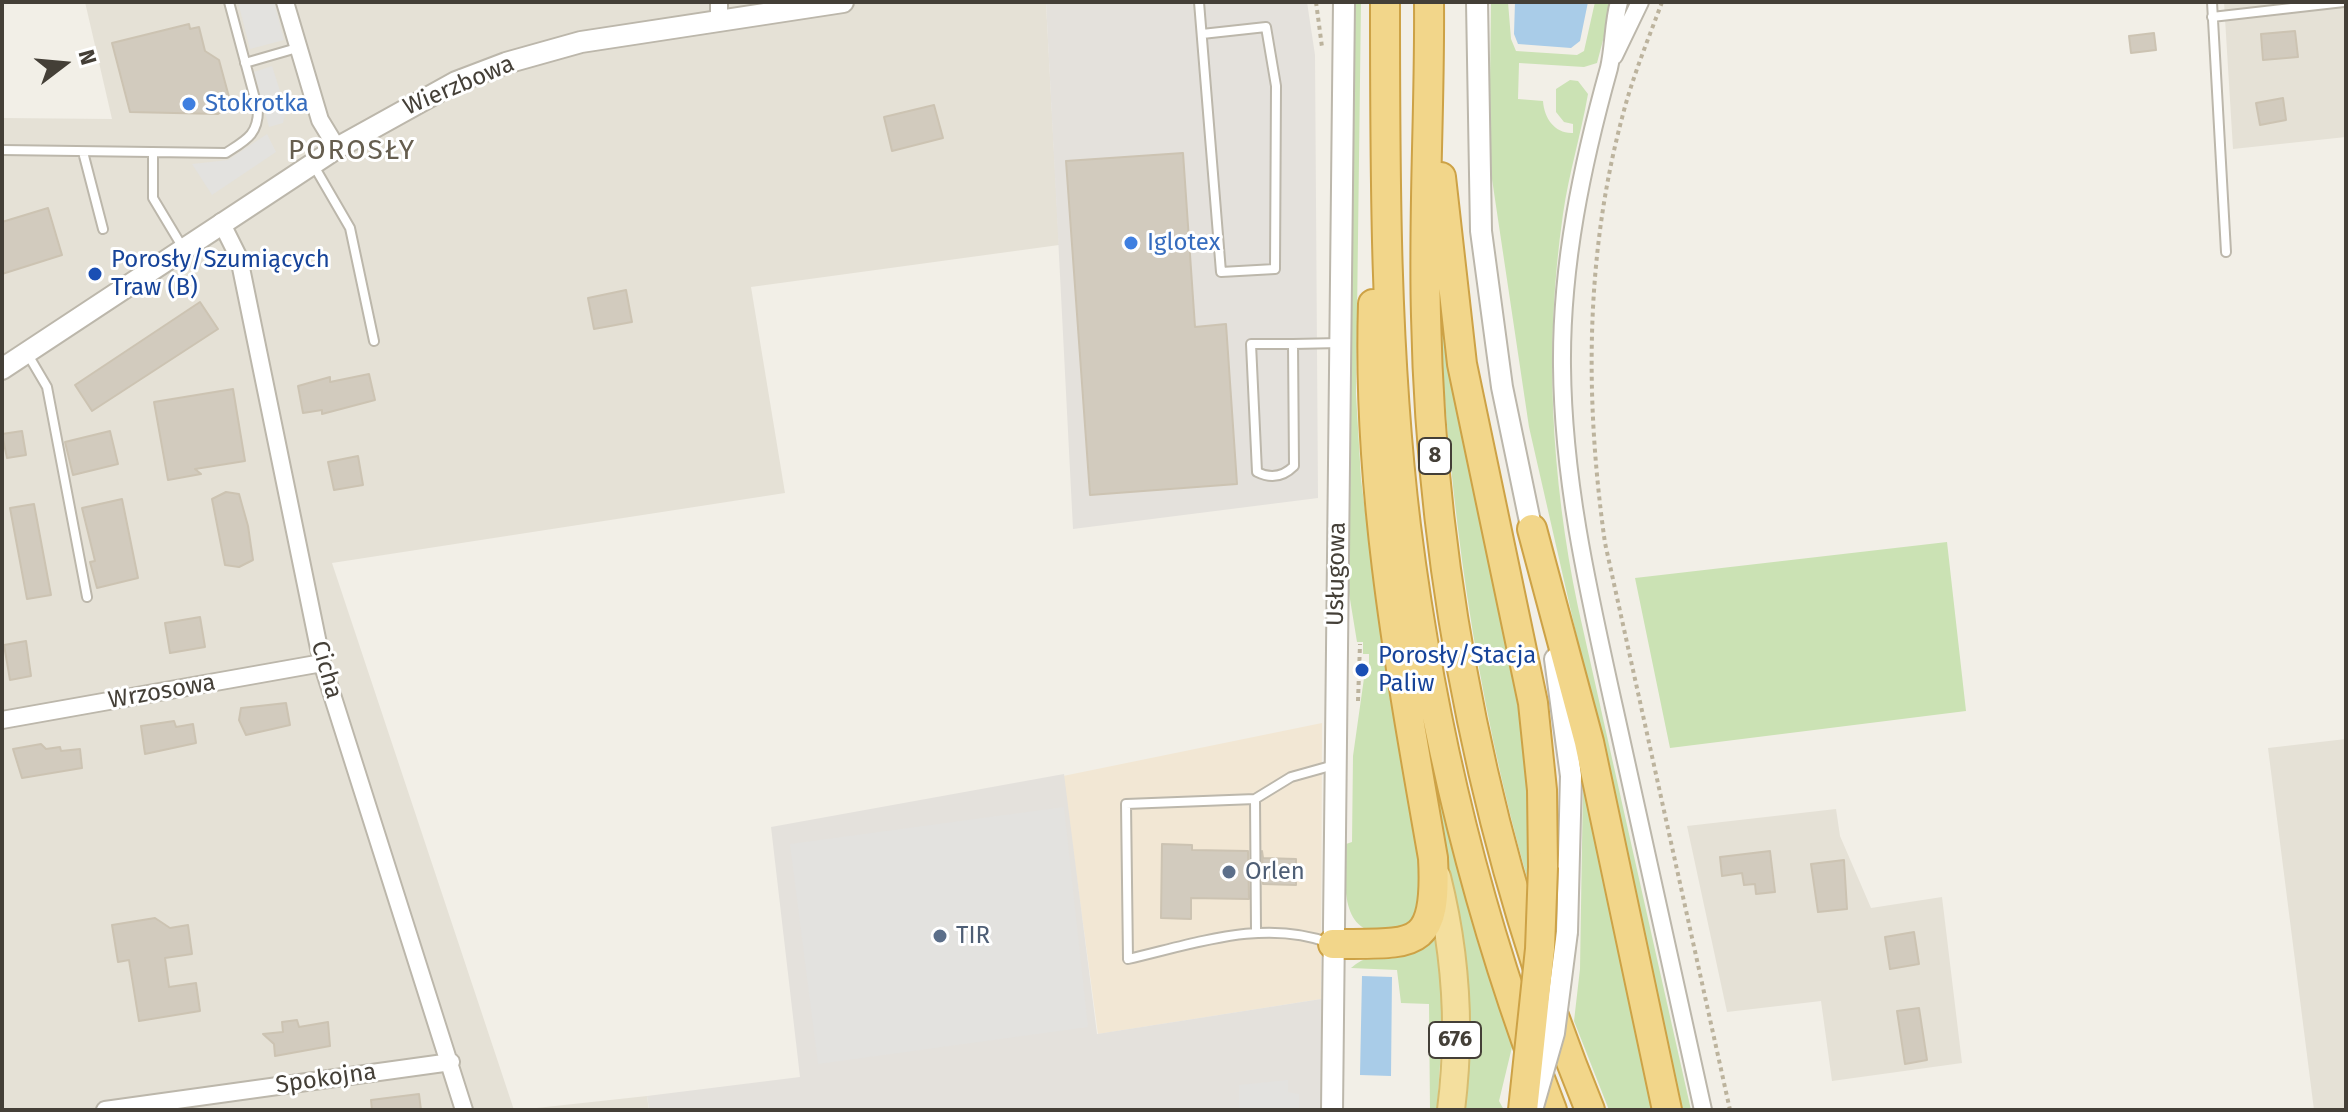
<!DOCTYPE html>
<html>
<head>
<meta charset="utf-8">
<style>
	body { margin:0 }
	#map { position:relative; width:2348px; height:1112px; overflow:hidden; background:#f2efe7; font-family:"Fira Sans",sans-serif }
	canvas { display:block }
	.frame { position:absolute; inset:0; border:4px solid #443f37; pointer-events:none }
	.north { position:absolute; left:24px; top:24px; width:80px; height:80px; -webkit-text-stroke:6px #fff; paint-order:stroke; rotate:74deg; font-size:22px; font-weight:700; line-height:32px; text-align:center; color:#443f37 }
	.north::after { content:''; display:block; margin:auto; width:28px; height:36px; background:#443f37; clip-path:polygon(50% 0,100% 100%,50% 72%,0 100%) }
</style>
</head>
<body>
<div id="map">
<canvas width="2348" height="1112"></canvas>
<div class="frame"></div>
<div class="north">N</div>
</div>
<script>
const ctx = document.querySelector('canvas').getContext('2d');
ctx.lineJoin = 'round';
function fillPath(path, color) { ctx.fillStyle = color; ctx.fill(path, 'evenodd'); }
function stroke(path, color, width, dash) { ctx.strokeStyle = color; ctx.lineWidth = width; ctx.lineCap = dash ? 'butt' : 'round'; ctx.setLineDash(dash || []); ctx.stroke(path); }
function write(font, color, halo, rows, align = 'center') {
  ctx.font = font + ' "Fira Sans",sans-serif'; ctx.lineWidth = 6; ctx.setLineDash([]); ctx.textBaseline = 'middle'; ctx.strokeStyle = halo; ctx.fillStyle = color; for (const [text, x, y, turn = 0] of rows) {
    ctx.save(); ctx.translate(x, y); ctx.rotate((+turn || 0) * Math.PI / 180); ctx.textAlign = isNaN(turn) ? turn : align; if (halo) ctx.strokeText(text, 0, 0); ctx.fillText(text, 0, 0); ctx.restore();
  }
}
const residential = new Path2D(`
	M85,2H1046L1059,245L751,287L785,493L332,563L514,1110H2V118L112,119Z
	M2224,2H2346V137L2233,149Z
	M2346,739V1110H2314L2268,748Z
	M1836,809L1840,836L1871,908L1942,897L1962,1063L1832,1081L1821,1001L1727,1012L1687,826Z
	M647,1096L649,1110H518Z`);
const commercial = new Path2D(`
	M1322,723L1321,999L1098,1034L1063,776Z`);
const industrial = new Path2D(`
	M1046,2H1307L1315,55L1318,498L1073,529Z
	M1064,774L1097,1034L1321,999V1110H649L647,1096L800,1077L771,827Z`);
const green = new Path2D(`
	M1353,2H1361L1356,394L1361,479L1386,677L1426,893L1411,925C1401,927 1390,932 1380,932C1337,931 1346,873 1346,844L1352,842L1353,756L1365,671L1369,670V654H1363V642H1357L1349,593Z
	M1491,2H1508L1511,39L1516,51L1577,55L1584,51L1595,2H1613L1597,63L1584,67L1519,63L1518,99L1543,101C1544,118 1555,134 1573,133V124L1564,122L1556,112V89L1570,80L1578,81L1588,94C1581,134 1569,173 1563,214C1544,346 1551,477 1578,607L1691,1110H1678L1630,870L1529,427L1489,159Z
	M1443,308L1516,678L1529,803L1528,881C1475,694 1449,502 1439,309Z
	M1947,542L1966,711L1670,748L1635,578Z
	M1403,624L1462,882L1513,1043L1499,1101L1504,1110H1464L1450,885Z
	M1583,783L1656,1110H1609L1574,1021L1580,969Z
	M1437,933L1444,1004L1437,1110H1430L1429,1004L1401,1003L1397,970L1351,968C1378,944 1410,963 1437,933Z`);
const parking = new Path2D(`
	M238,2H274L284,40L250,49Z
	M272,66L286,110L283,123L269,127L254,72Z
	M267,134L276,152L212,195L192,164L228,160Z
	M1064,807L1088,1027L818,1064L790,844Z
	M1288,1080V1092L1299,1094V1110H1239V1085Z`);
const water = new Path2D(`
	M1515,2H1588L1580,41L1571,48L1518,44L1514,34Z
	M1362,976L1392,977L1391,1076L1360,1075Z`);
const building = new Path2D(`
	M189,24L190,29L199,27L205,51L219,60L229,97L228,107L218,114L130,112L112,43Z
	M2295,31L2298,57L2263,60L2261,34Z
	M2154,33L2156,50L2131,53L2129,36Z
	M2283,98L2286,120L2260,125L2256,103Z
	M934,105L943,138L892,151L884,117Z
	M1183,153L1195,327L1226,324L1237,484L1090,495L1066,161Z
	M48,208L62,255L2,274V222Z
	M626,290L632,322L594,329L588,298Z
	M200,302L218,329L92,411L75,385Z
	M369,374L375,400L322,414V410L303,413L298,386L330,377V382Z
	M233,389L245,461L195,469L201,474L168,480L154,402Z
	M22,431L26,455L7,458L2,434Z
	M110,431L118,464L73,475L65,442Z
	M358,456L363,485L334,490L328,462Z
	M226,492L239,494L248,526L253,560L239,567L225,565L212,499Z
	M122,499L138,578L97,588L90,562L95,561L82,508Z
	M34,504L51,595L27,599L10,508Z
	M200,617L205,647L170,653L165,623Z
	M26,641L31,676L10,680L4,645Z
	M286,703L290,725L246,735L239,720L241,708Z
	M174,721L176,727L193,724L196,743L145,754L141,726Z
	M41,744L46,749L60,747L61,751L80,749L82,768L22,778L13,749Z
	M1162,844L1192,845V850L1248,851L1249,899L1191,898V919L1161,918Z
	M1262,851L1263,858L1296,859V885L1263,884Z
	M1770,851L1775,892L1756,894L1755,884L1744,885L1742,873L1722,876L1720,857Z
	M1844,860L1847,909L1818,912L1811,864Z
	M155,918L170,928L188,925L192,954L165,958L169,987L196,983L200,1011L139,1021L129,960L118,962L112,925Z
	M1914,932L1919,964L1890,969L1885,937Z
	M1919,1008L1927,1060L1905,1064L1897,1011Z
	M297,1020L299,1027L328,1022L330,1046L275,1056L274,1044L263,1034L283,1032L282,1022Z
	M419,1094L421,1110H372L371,1100Z`);
const path = new Path2D(`
	M1316,2L1322,47
	M1662,2C1648,40 1632,78 1622,118C1585,257 1585,402 1605,543L1730,1110
	M1358,701L1360,644`);
const service = new Path2D(`
	M1199,2L1221,272L1275,269L1276,86L1266,27L1202,34
	M2212,2L2226,252
	M2212,17L2344,2
	M245,63L297,48
	M2,150L226,153C246,140 258,135 258,110L229,2
	M83,152L103,229
	M153,153V198L183,248
	M314,166L350,228L374,341
	M1293,344H1251L1257,472C1271,479 1283,477 1294,466L1293,344L1340,343
	M27,353L47,387L87,597
	M1255,799L1256,931
	M1330,943C1264,918 1194,944 1128,959L1126,804L1255,799L1291,777L1334,765`);
const minor = new Path2D(`
	M285,2L320,120L337,148
	M1619,2C1613,23 1614,46 1609,68C1582,165 1561,265 1562,366C1563,483 1589,594 1614,707C1643,842 1674,976 1703,1110
	M719,19V2
	M1614,56L1640,2
	M221,222L239,258L322,663L464,1110
	M2,720L322,663
	M105,1110L451,1062`);
const tertiary = new Path2D(`
	M1477,2L1481,231L1502,387L1534,541
	M2,369L337,148L456,82L506,63L581,42L843,2
	M1555,659L1571,776L1567,932
	M1332,1110L1344,2`);
const primary = new Path2D(`
	M1437,877C1456,953 1461,1032 1451,1110`);
const trunk = new Path2D(`
	M1385,2C1385,176 1385,353 1406,526C1431,725 1479,923 1552,1110
	M1429,2C1430,107 1423,211 1426,316C1431,582 1489,864 1590,1110
	M1441,177L1462,364L1533,703L1542,790L1543,867
	M1532,529L1589,742L1667,1110
	M1333,944C1414,943 1438,952 1433,858C1401,674 1367,492 1373,304`);
const tertiaryBridge = new Path2D(`
	M1532,1110L1554,1033L1567,932`);
const trunkBridge = new Path2D(`
	M1523,1110L1540,949L1543,867`);
const markers = [
	[189,104,8,"#3f7fe0"],
	[1131,243,8,"#3f7fe0"],
	[95,274,8,"#1a4fb4"],
	[1362,670,8,"#1a4fb4"],
	[1229,872,8,"#5c6f8a"],
	[940,936,8,"#5c6f8a"]
];
const shields = [
	[1435,456,32],
	[1455,1040,52]
];
const shieldNames = [
	["8",1435,456],
	["676",1455,1040]
];
const streetNames = [
	["Wierzbowa",459,86,-23],
	["Usługowa",1337,574,-89],
	["Cicha",326,670,74],
	["Wrzosowa",162,692,-10],
	["Spokojna",326,1079,-8]
];
const shopNames = [
	["Stokrotka",205,104],
	["Iglotex",1147,243]
];
const transitNames = [
	["Porosły/Szumiących",111,260],
	["Traw (B)",111,288],
	["Porosły/Stacja",1378,656],
	["Paliw",1378,684]
];
const serviceNames = [
	["Orlen",1245,872],
	["TIR",956,936]
];
const quarterNames = [
	["POROSŁY",352,151]
];
fillPath(residential, '#e5e1d6');
fillPath(commercial, '#f2e7d4');
fillPath(industrial, '#e4e1dc');
fillPath(green, '#cbe2b4');
fillPath(parking, '#e3e2df');
fillPath(water, '#a9cce8');
fillPath(building, '#d2cbbe');
stroke(building, '#ccc3b2', 2);
stroke(service, '#bcb7ab', 12);
stroke(minor, '#bcb7ab', 20);
stroke(tertiary, '#bcb7ab', 24);
stroke(primary, '#d7bd70', 30);
stroke(trunk, '#cda246', 32);
stroke(path, '#bcb39d', 4, [4, 4]);
stroke(service, '#fff', 8);
stroke(minor, '#fff', 16);
stroke(tertiary, '#fff', 20);
stroke(primary, '#f4df9e', 26);
stroke(trunk, '#f2d68a', 28);
stroke(tertiaryBridge, '#bcb7ab', 24, []);
stroke(trunkBridge, '#cda246', 32, []);
stroke(tertiaryBridge, '#fff', 20);
stroke(trunkBridge, '#f2d68a', 28);
for (const [x, y, r, color] of markers) { const dot = new Path2D(); dot.arc(x, y, r, 0, 2 * Math.PI); ctx.fillStyle = color; ctx.fill(dot); stroke(dot, '#fff', 3); }
for (const [x, y, w] of shields) { const box = new Path2D(); box.roundRect(x - w / 2, y - 18, w, 36, 6); ctx.fillStyle = '#fff'; ctx.fill(box); stroke(box, '#443f37', 2); }
write('bold 22px', '#443f37', null, shieldNames);
write('24px', '#443f37', '#fff', streetNames);
write('24px', '#366cbe', '#fff', shopNames, 'left');
write('24px', '#164399', '#fff', transitNames, 'left');
write('24px', '#4e5e75', '#fff', serviceNames, 'left');
ctx.letterSpacing = '2px';
write('28px', '#665e4f', '#fff', quarterNames);
ctx.letterSpacing = '0px';
</script>
</body>
</html>
